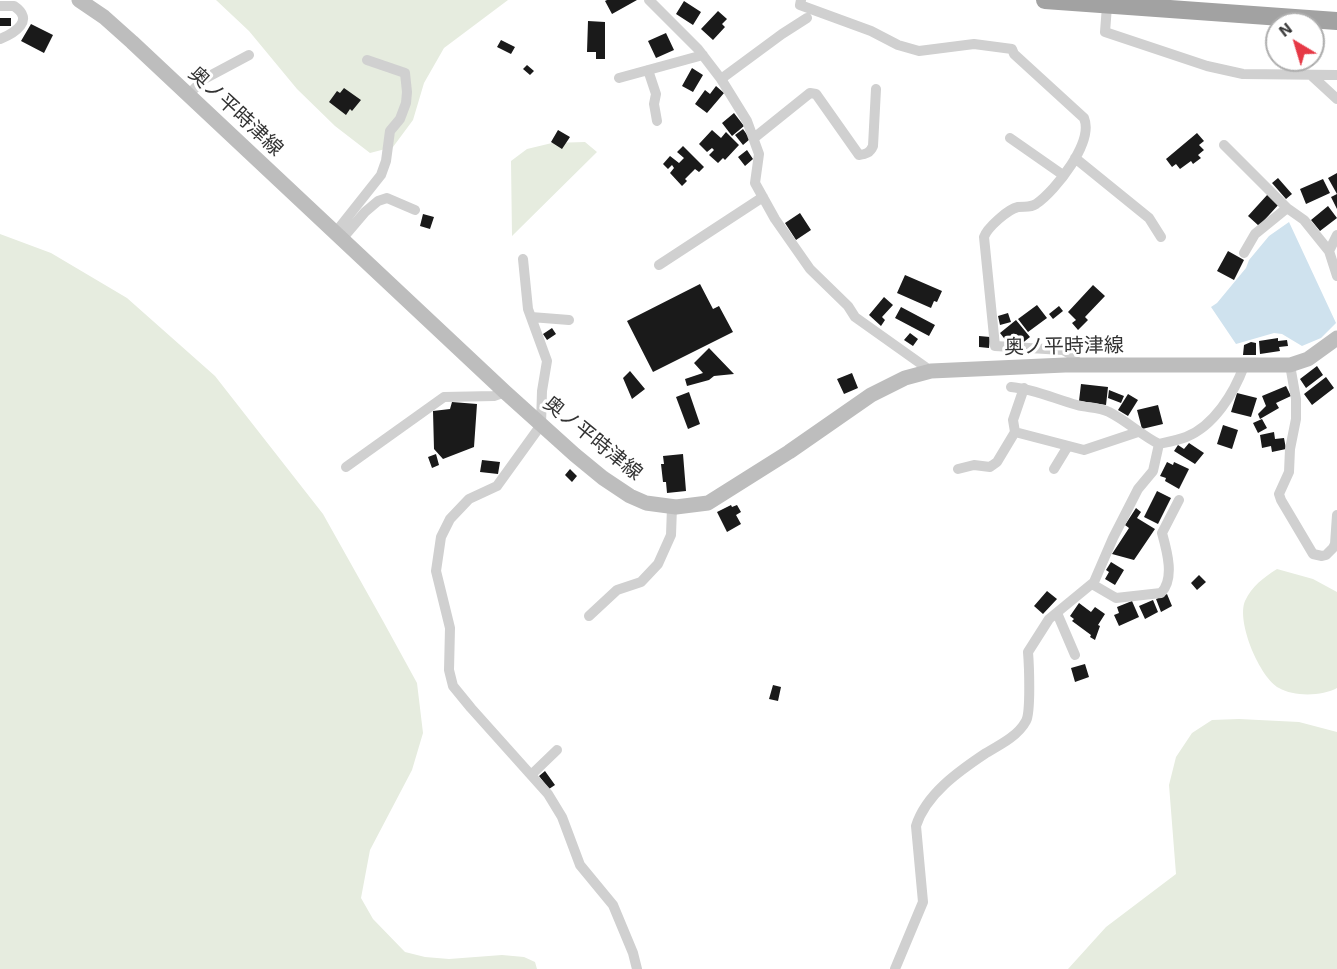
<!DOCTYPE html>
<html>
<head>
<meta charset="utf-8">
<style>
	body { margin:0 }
	#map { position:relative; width:1337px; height:969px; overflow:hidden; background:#fff; font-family:"Exo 2",sans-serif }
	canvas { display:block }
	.north { position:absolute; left:1265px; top:12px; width:60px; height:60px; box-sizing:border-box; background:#fff; border:2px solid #adadad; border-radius:50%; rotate:322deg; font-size:16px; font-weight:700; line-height:24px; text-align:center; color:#333 }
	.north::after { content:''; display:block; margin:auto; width:21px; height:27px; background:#e63946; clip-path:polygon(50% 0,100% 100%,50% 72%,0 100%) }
</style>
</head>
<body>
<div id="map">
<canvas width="1337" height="969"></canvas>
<div class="north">N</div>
</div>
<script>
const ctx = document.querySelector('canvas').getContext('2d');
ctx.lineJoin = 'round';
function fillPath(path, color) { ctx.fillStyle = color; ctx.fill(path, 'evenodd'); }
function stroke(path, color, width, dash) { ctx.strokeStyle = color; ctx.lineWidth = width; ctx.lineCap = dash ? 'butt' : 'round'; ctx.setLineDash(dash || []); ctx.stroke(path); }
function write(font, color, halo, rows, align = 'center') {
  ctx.font = font + ' "Exo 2","Noto Sans JP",sans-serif'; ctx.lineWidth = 6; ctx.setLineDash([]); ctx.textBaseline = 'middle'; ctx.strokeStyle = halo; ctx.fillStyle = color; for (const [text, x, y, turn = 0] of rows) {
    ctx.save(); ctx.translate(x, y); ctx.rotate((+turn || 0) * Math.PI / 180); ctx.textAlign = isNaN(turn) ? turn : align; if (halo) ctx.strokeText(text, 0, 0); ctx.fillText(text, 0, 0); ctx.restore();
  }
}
const green = new Path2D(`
	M216,0H508L444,48L424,83L413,120L393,147L370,153L335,126L297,89L249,31Z
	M585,142L597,152L512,236L511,161L527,149L552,143Z
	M0,234L51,253L127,298L215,376L323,514L383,621L417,683L423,733L412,770L370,850L361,898L373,919L405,952L425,957L449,959L502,955L524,957L535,962L537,969H0Z
	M1277,569L1313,579L1337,592V688C1323,696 1294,697 1279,688C1260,678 1236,622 1245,601C1252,586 1263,578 1277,569Z
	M1239,719L1299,722L1337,732V969H1068L1106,927L1176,874L1169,785L1176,757L1192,733L1212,720Z`);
const water = new Path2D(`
	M1289,222L1336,323L1321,338L1302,346L1282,334L1274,333L1236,344L1211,307L1217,303L1246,268L1249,260L1269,236Z`);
const building = new Path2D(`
	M607,0H637L612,14L605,1Z
	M684,1L701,12L693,25L676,14Z
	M718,11L727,19L722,24L725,27L713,40L701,29Z
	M0,18H11V26H0Z
	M588,21L605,22V59H596V52H587Z
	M31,24L53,35L44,53L21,41Z
	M666,33L674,50L656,58L648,41Z
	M501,40L515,47L511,54L497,47Z
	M527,65L534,71L530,75L523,69Z
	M692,68L703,75L693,92L682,86Z
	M716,86L724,93L707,113L695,104L705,90L710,94Z
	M344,88L361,100L352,111L350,109L346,115L329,102L337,91L340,93Z
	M734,113L744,126L732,136L722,123Z
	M743,129L750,139L743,145L735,135Z
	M558,130L570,137L562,149L551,142Z
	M712,130L721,138L726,132L739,145L725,160L723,158L718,163L709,155L714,150L712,148L707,152L699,144Z
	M1197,133L1204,141L1199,145L1204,150L1198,155L1201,158L1193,164L1191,161L1180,169L1176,164L1172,167L1166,159Z
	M683,146L704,167L699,172L695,169L685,179L687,181L682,186L670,173L674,168L672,165L668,169L663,164L670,156L679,163L684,158L677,152Z
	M747,150L753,159L745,166L738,157Z
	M1337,173V194L1328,178Z
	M1278,178L1292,194L1286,199L1272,183Z
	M1323,179L1330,193L1306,204L1300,189Z
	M1268,194L1280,203L1259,226L1248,216Z
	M1337,194V209L1331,197Z
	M1328,206L1337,218L1320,231L1311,220Z
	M800,213L811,230L796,240L785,223Z
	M423,214L434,217L430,229L420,226Z
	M1228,251L1244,260L1234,280L1217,271Z
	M905,275L942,291L937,302L934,301L931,308L897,293Z
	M700,284L713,309L719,306L733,332L653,372L627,321Z
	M1093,285L1105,296L1085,317L1088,320L1078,330L1072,323L1076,320L1068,312Z
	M884,297L893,305L882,317L885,320L881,326L869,315Z
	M1037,305L1047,318L1028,332L1018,319Z
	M1059,306L1063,311L1053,319L1049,314Z
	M901,307L935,325L929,336L895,318Z
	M1008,313L1011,322L1000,325L998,316Z
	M1016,320L1030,337L1020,345L1013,337L1007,342L1000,333Z
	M552,328L556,334L547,340L543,334Z
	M910,333L918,339L913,346L904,340Z
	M979,336L990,337L989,348L979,347Z
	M1278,338V341L1287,340L1288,346L1279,347L1280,351L1260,354L1259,341Z
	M1251,342L1256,343V355H1243L1244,345Z
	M709,348L734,374L714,376L709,380L687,386L685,379L703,373L694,363Z
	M1317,366L1323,375L1306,388L1300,379Z
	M630,371L645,389L632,399L623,378Z
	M852,373L858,388L844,394L837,379Z
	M1326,377L1334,388L1312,405L1304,394Z
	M1081,384L1108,387L1106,405L1079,401Z
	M1286,386L1291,396L1276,403L1279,408L1260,419L1258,414L1266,406L1262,396Z
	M1109,390L1124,396L1121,403L1108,398Z
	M689,392L700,424L688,429L676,397Z
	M1237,393L1257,398L1251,417L1231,412Z
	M1128,394L1138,400L1128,416L1118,410Z
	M452,402L477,404L474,447L443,459L434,449L433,411L450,409Z
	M1158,405L1163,424L1142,429L1137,410Z
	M1262,419L1267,428L1258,433L1253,423Z
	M1223,425L1238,430L1232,449L1217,444Z
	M1274,432L1275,439L1284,438L1286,449L1272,452L1271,446L1262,448L1260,435Z
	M1189,443L1204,453L1195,464L1174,451L1178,445L1184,449Z
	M436,454L439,465L432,468L428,457Z
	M683,454L686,491L667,493L666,482H663L661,464H664L663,456Z
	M482,460L500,462L498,474L480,472Z
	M1167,462L1173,465L1174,462L1189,469L1179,489L1165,481L1166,478L1160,476Z
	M570,469L577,476L572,482L565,475Z
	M1157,491L1171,498L1158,524L1144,517Z
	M731,505L732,507L737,505L741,512L736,515L741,524L727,532L717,512Z
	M1136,508L1141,512L1137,518L1155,529L1134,560L1112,554L1129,528L1125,525Z
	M1111,562L1124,570L1115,585L1105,579L1109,572L1106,570Z
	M1199,575L1206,582L1197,590L1191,583Z
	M1047,591L1057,599L1043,614L1034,606Z
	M1167,594L1172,606L1161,612L1156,599Z
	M1153,600L1158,612L1145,619L1139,606Z
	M1132,601L1139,617L1119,626L1114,615L1119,613L1117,607Z
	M1079,603L1091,612L1095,607L1105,614L1098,625L1100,626L1095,640L1090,637L1091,635L1072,621L1074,619L1070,616Z
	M1085,664L1089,677L1075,682L1071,668Z
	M773,685L781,687L778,701L769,699Z
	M545,771L555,785L549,789L539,776Z`);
const minor = new Path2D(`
	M649,0L698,49L721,79L747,121L759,154L755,183L775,219L810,269L848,306L855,317L931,371
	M801,0L800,5L871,31L898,45L919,51L974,44L1012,49L1014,54L1084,118C1094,142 1056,190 1036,204C1030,208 1025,206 1018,207C1008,209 987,228 984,237L995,346L1063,350L1070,354L1080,365
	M0,6H14C35,20 15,33 0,39
	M1107,6L1105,32L1207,66L1243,74L1337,75
	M648,70L656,94L654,104L657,121
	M1312,76L1337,99
	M619,78L703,55
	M721,79L782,34L807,18
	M188,95L204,79L249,55
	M754,138L810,93L816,94L859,155C866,154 870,153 873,146L876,89
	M1010,138L1063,175
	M1224,145L1287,208L1304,220L1329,251
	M1075,158L1149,218L1161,237
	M335,233L381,175L386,161L390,131L400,119L406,103L407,92L405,73L367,60
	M1337,235L1329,251L1337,276
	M342,239L365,212L378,201L387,198L415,210
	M1244,253L1255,234L1287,208
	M523,259L528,309L547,361L542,391L541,425L497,486L469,499L450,519L441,537L436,571L450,628L449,670L453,686L471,708L548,794L562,817L580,865L613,905L633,953L637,969
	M659,265L763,197
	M531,317L569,320
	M1290,365L1296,399V419L1290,449L1289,472L1279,494L1281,500L1313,554L1322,556L1326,555L1333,548L1335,544L1337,515
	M1011,387C1034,389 1055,399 1077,405C1088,408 1098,407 1109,412C1127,421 1141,435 1159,444
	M1015,432L1084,450L1138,432
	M346,467L444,397L494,396L505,392
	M958,469L974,465L990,467L997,462L1015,432L1013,420L1024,388
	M1054,469L1068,446
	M1092,584L1116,598L1161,593C1175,579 1167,551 1162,533L1179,500
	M1057,613L1075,655
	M589,616L617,590L641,582L658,564L671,535L672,507
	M531,775L557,750
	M895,969L923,902L916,826C926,794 959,771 986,753C1000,745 1018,736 1026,721C1031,712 1029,664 1028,652L1049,619L1094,582L1113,538L1138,489L1153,471L1159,444C1168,442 1178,440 1186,437C1214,426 1234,393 1244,366`);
const secondary = new Path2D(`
	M79,0L104,17L132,42L505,392L575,455L603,478L630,496L646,503L676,507L708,503L789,452L871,395L905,378L931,371L1065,365H1290L1308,359L1337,338`);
const trunk = new Path2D(`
	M1045,0L1337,21`);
const streetNames = [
	["奥ノ平時津線",236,111,43],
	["奥ノ平時津線",1064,346,-1],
	["奥ノ平時津線",593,438,39]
];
fillPath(green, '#e6ecdf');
fillPath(water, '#cfe2ee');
fillPath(building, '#1a1a1a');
stroke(minor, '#d0d0d0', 10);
stroke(secondary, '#bdbdbd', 15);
stroke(trunk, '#a2a2a2', 18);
write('20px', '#333', '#fff', streetNames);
</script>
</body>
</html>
